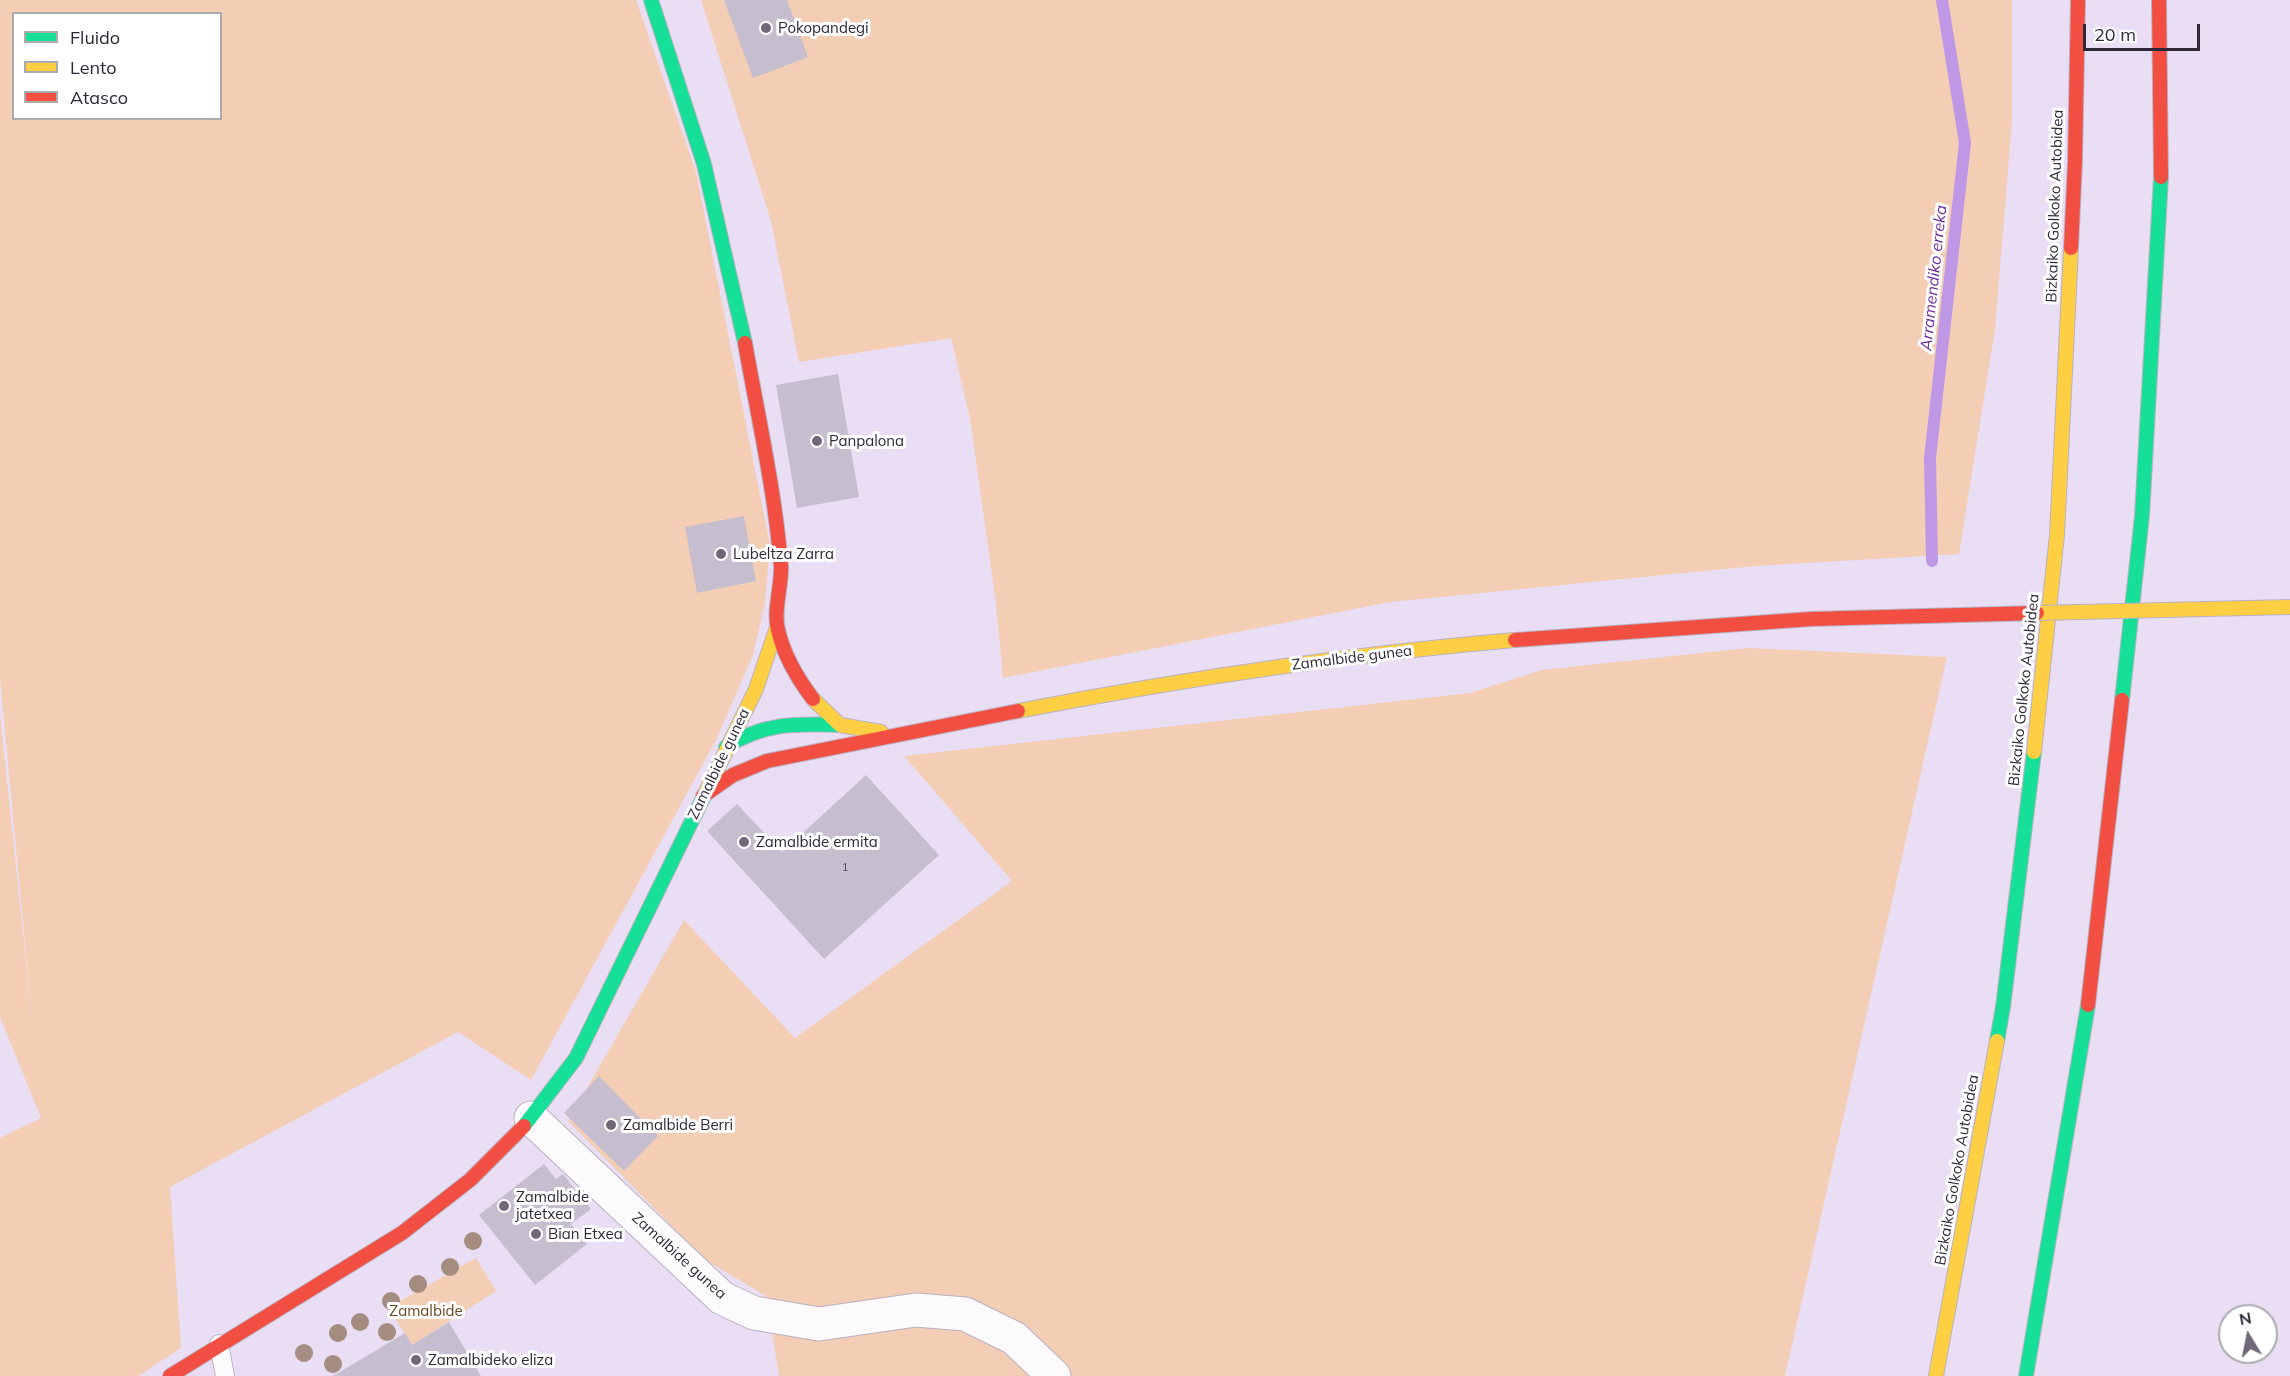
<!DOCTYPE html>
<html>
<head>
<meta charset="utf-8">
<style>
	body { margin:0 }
	#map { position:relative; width:2290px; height:1376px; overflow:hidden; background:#e9def4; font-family:Mulish,sans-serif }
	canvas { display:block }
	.legend { position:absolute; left:12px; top:12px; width:210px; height:108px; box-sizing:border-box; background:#fff; border:2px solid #aca9af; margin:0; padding:8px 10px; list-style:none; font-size:18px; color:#2f2837 }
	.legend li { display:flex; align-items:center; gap:12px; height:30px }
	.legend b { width:30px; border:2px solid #aca9af }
	.north { position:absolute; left:2218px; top:1304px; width:60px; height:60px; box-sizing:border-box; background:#fff; border:2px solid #aca9af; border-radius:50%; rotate:350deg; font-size:16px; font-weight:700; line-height:24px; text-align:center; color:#2f2837 }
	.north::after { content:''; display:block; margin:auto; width:21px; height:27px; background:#706879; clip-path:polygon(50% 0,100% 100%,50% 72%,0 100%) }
	.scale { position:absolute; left:2083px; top:24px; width:117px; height:27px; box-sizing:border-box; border:3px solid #2f2837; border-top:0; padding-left:8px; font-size:18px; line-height:21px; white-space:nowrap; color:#2f2837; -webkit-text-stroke:4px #fff; paint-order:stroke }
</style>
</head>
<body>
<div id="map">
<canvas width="2290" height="1376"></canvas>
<ul class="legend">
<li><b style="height:8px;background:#16e098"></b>Fluido</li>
<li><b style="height:8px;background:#ffcf43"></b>Lento</li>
<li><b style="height:8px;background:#f24e42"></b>Atasco</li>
</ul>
<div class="north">N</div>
<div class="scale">20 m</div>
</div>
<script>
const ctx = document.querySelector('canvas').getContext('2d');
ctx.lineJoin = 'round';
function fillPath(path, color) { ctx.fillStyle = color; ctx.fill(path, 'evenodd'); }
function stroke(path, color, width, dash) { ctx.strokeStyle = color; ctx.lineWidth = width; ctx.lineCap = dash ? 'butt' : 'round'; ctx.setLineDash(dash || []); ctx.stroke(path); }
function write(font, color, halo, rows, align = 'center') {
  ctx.font = font + ' Mulish,sans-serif'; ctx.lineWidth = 6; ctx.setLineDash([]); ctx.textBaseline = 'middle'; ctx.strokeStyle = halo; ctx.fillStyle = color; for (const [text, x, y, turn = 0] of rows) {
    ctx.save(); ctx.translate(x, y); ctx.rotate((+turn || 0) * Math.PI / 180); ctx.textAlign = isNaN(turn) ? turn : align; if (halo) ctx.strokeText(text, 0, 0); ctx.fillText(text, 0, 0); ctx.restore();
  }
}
const green = new Path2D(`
	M0,0H636L696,172L770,545L765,603L753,655L716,740L531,1080L458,1032L170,1187L181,1348L138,1376H0V1138L41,1118L0,1017V715L33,1028L0,679ZM14,14H220V118H14Z
	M701,0H2012V120L1995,329L1959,554L1755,566L1390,602L1003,678L996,603L970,418L951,338L799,362L771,221Z
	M1748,648L1947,657L1785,1376H779L766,1296L704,1259L568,1121L684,920L795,1038L1012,881L904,756L1470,693L1542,670Z
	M476,1258L496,1291L412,1345L388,1308Z`);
const stream = new Path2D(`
	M1932,561L1930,458L1965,143L1942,0`);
const building = new Path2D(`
	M724,0H787L808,57L753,78Z
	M838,374L859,497L797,508L776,385Z
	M744,516L756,581L697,593L685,527Z
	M866,775L939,855L824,959L707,831L737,804L782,852Z
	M599,1076L658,1136L624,1171L564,1113Z
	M544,1164L556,1179L563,1174L591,1209L571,1224L587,1244L535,1285L479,1215Z
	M449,1322L481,1376H333L405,1333L412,1345Z`);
const lane = new Path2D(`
	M219,1344L225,1376`);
const street = new Path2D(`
	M531,1118L722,1298L754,1313L819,1324L916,1310L965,1314L1014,1338L1054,1376`);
const fast = new Path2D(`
	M651,0L704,164L745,343
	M2122,700L2142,516L2161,177
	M726,747C764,722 796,724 840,725
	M1997,1041L2003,1007L2034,752
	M524,1126L576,1058L705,794
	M2026,1376L2088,1005`);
const slow = new Path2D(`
	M813,699L840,725L881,732
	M1018,711C1183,679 1348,654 1515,640
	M2034,752L2057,535L2071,248
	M705,794L756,689L777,627
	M1936,1376L1997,1041`);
const jam = new Path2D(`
	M2159,0L2161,177
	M2071,248L2075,161L2078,0
	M745,343C758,417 775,491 781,566C782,586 773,610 778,630C784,656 797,678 813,699
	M1515,640L1811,619
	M703,796L733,775L767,761L1018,711
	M2088,1005L2122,700
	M170,1376L402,1233L470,1180L524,1126`);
const slowBridge = new Path2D(`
	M2037,613L2290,607`);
const jamBridge = new Path2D(`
	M1811,619L2037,613`);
const trees = [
	[473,1241],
	[450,1267],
	[418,1284],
	[391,1301],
	[360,1322],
	[387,1332],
	[338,1333],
	[304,1353],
	[333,1364]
];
const markers = [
	[766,28,6,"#706879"],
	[817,441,6,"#706879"],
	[721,554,6,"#706879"],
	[744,842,6,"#706879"],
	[611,1125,6,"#706879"],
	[504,1206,6,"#706879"],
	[536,1234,6,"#706879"],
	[416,1360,6,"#706879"]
];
const numberNames = [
	["1",845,867]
];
const poiNames = [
	["Pokopandegi",778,28],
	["Panpalona",829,441],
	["Lubeltza Zarra",733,554],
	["Zamalbide ermita",756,842],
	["Zamalbide Berri",623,1125],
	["Zamalbide",516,1197],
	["jatetxea",516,1214],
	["Bian Etxea",548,1234],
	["Zamalbideko eliza",428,1360]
];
const streetNames = [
	["Bizkaiko Golkoko Autobidea",2055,206,-88],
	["Zamalbide gunea",1352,658,-7],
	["Bizkaiko Golkoko Autobidea",2024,690,-84],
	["Zamalbide gunea",719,764,-64],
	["Bizkaiko Golkoko Autobidea",1957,1170,-80],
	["Zamalbide gunea",679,1256,42]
];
const parkNames = [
	["Zamalbide",426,1311]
];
const waterNames = [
	["Arramendiko erreka",1934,278,-84]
];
fillPath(green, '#f3ceb5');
stroke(stream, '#bf98e5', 12);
fillPath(building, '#c6becf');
stroke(lane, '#b9b1c1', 20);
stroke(street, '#b9b1c1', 35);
stroke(fast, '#b9b1c1', 16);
stroke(slow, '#b9b1c1', 16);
stroke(jam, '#b9b1c1', 16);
stroke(lane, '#fcfafd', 18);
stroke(street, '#fcfafd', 33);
stroke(fast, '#16e098', 14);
stroke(slow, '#ffcf43', 14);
stroke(jam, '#f24e42', 14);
stroke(slowBridge, '#b9b1c1', 16, []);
stroke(jamBridge, '#b9b1c1', 16, []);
stroke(slowBridge, '#ffcf43', 14);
stroke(jamBridge, '#f24e42', 14);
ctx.fillStyle = '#a48c80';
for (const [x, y] of trees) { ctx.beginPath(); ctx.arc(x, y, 9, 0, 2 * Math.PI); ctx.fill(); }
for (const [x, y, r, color] of markers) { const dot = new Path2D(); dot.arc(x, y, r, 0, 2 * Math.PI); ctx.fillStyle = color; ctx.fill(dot); stroke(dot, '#fff', 2); }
write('12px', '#554e5d', null, numberNames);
write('15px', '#2f2837', '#fff', poiNames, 'left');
write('15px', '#2f2837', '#fff', streetNames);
write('15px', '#6b4821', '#fff', parkNames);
write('italic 16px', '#6e2ba0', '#fff', waterNames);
</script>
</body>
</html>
